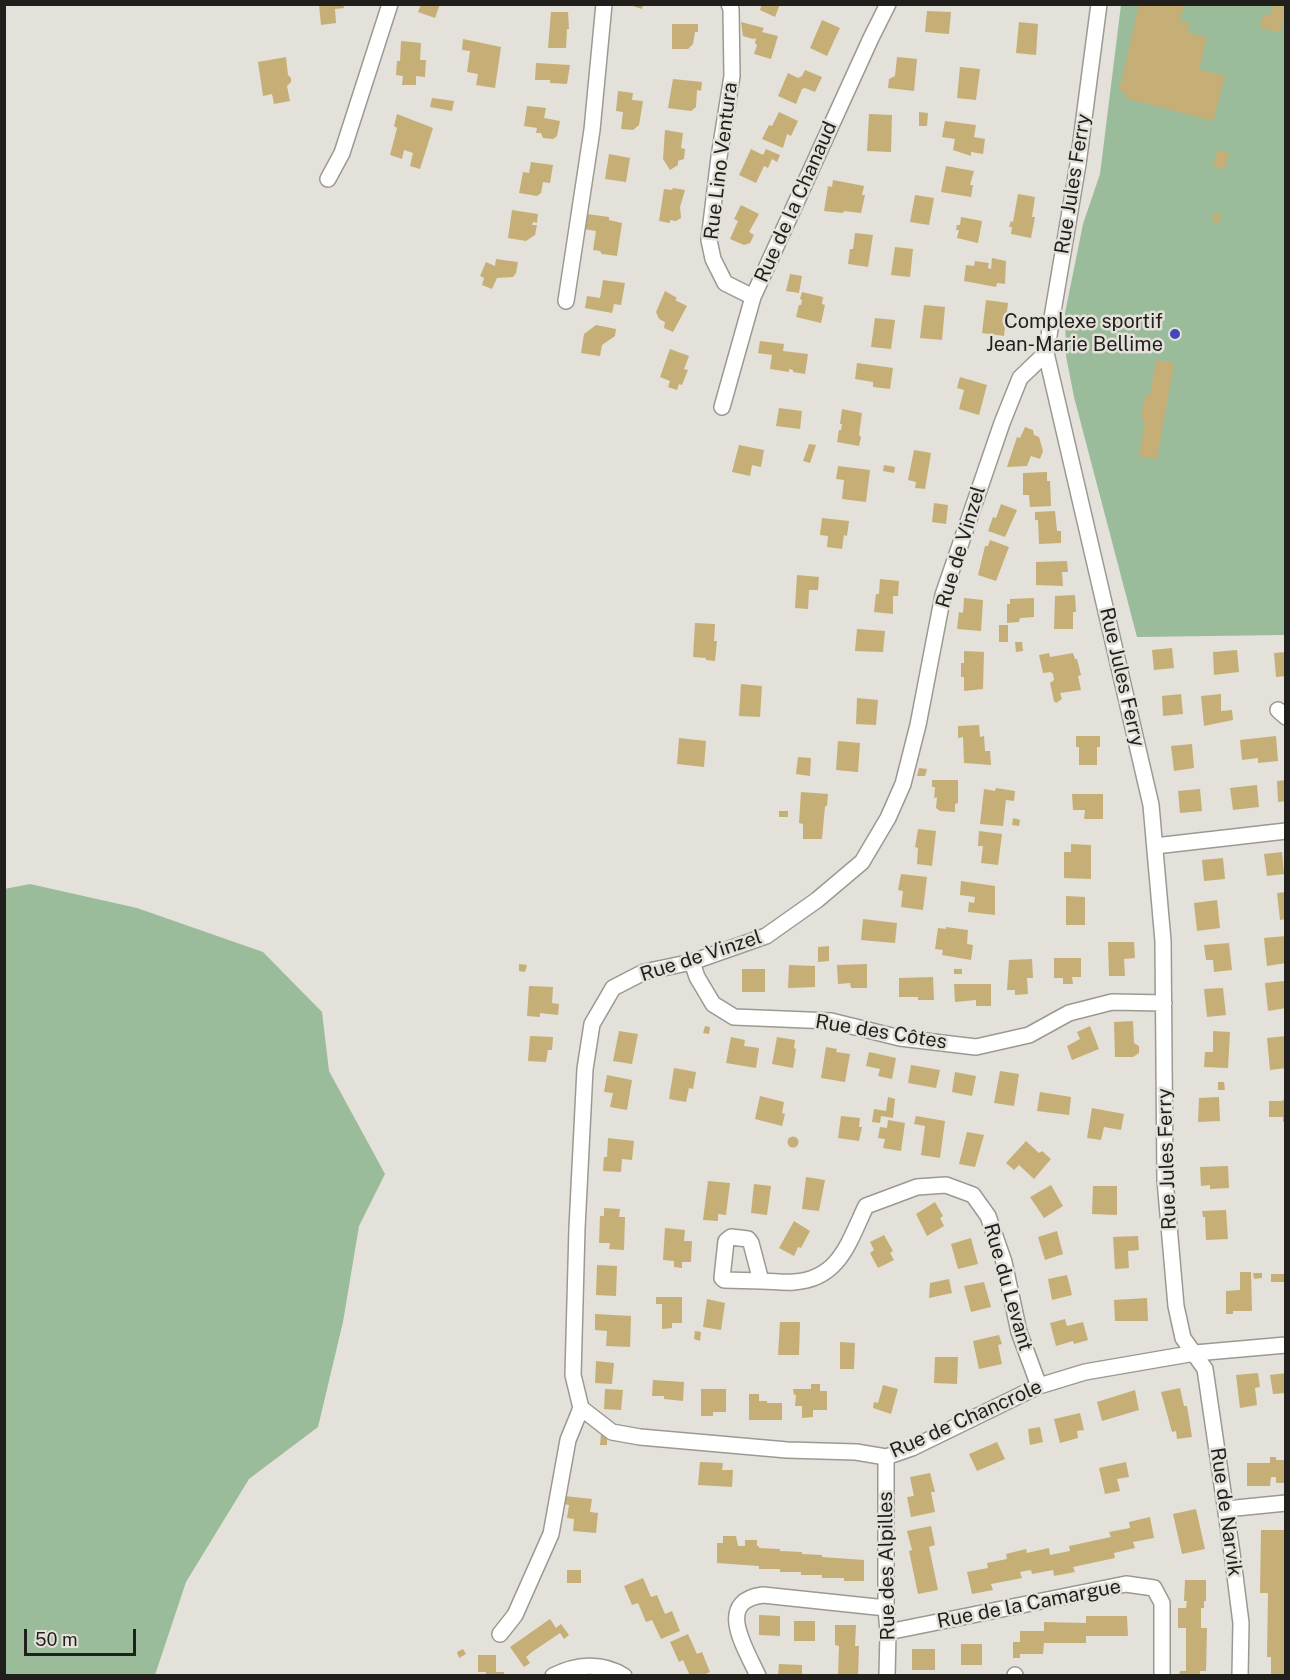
<!DOCTYPE html>
<html>
<head>
<meta charset="utf-8">
<style>
	body { margin:0 }
	#map { position:relative; width:1290px; height:1680px; overflow:hidden; background:#e4e1da; font-family:"Public Sans",sans-serif }
	canvas { display:block }
	.frame { position:absolute; inset:0; border:6px solid #201f1c; pointer-events:none }
	.scale { position:absolute; left:24px; top:1629px; width:112px; height:27px; box-sizing:border-box; border:3px solid #201f1c; border-top:0; padding-left:8px; font-size:18px; line-height:21px; white-space:nowrap; color:#201f1c; -webkit-text-stroke:4px #e4e1da; paint-order:stroke }
</style>
</head>
<body>
<div id="map">
<canvas width="1290" height="1680"></canvas>
<div class="frame"></div>
<div class="scale">50 m</div>
</div>
<script>
const ctx = document.querySelector('canvas').getContext('2d');
ctx.lineJoin = 'round';
function fillPath(path, color) { ctx.fillStyle = color; ctx.fill(path, 'evenodd'); }
function stroke(path, color, width, dash) { ctx.strokeStyle = color; ctx.lineWidth = width; ctx.lineCap = dash ? 'butt' : 'round'; ctx.setLineDash(dash || []); ctx.stroke(path); }
function write(font, color, halo, rows, align = 'center') {
  ctx.font = font + ' "Public Sans",sans-serif'; ctx.lineWidth = 5; ctx.setLineDash([]); ctx.textBaseline = 'middle'; ctx.strokeStyle = halo; ctx.fillStyle = color; for (const [text, x, y, turn = 0] of rows) {
    ctx.save(); ctx.translate(x, y); ctx.rotate((+turn || 0) * Math.PI / 180); ctx.textAlign = isNaN(turn) ? turn : align; if (halo) ctx.strokeText(text, 0, 0); ctx.fillText(text, 0, 0); ctx.restore();
  }
}
const green = new Path2D(`
	M1121,5H1285V635L1137,637L1074,397L1066,356L1065,313L1083,224L1100,174Z
	M30,884L137,908L263,952L322,1012L329,1071L385,1174L359,1226L343,1322L318,1427L249,1479L186,1582L155,1675H5L4,889Z`);
const building = new Path2D(`
	M319,4H343L344,8L335,9L336,23L321,25Z
	M421,4H440L435,18L418,12Z
	M627,4H643L642,9Z
	M762,4H780L775,17L760,10Z
	M1139,4H1185L1180,20L1190,24L1188,31L1190,33L1207,37L1199,69L1225,76L1213,121L1125,98L1126,93L1119,91Z
	M1273,4L1286,7L1280,33L1260,27L1263,14L1270,16Z
	M927,11L951,12L949,34L925,32Z
	M551,12H568L569,29H567L566,48H548Z
	M822,20L840,28L827,56L810,48Z
	M741,22L764,28L762,32L778,36L771,59L754,54L757,45L755,43L756,38L753,39L743,36Z
	M1019,22L1038,24L1036,55L1016,53Z
	M672,24H698V32H695L693,44L688,49H672Z
	M463,39L501,47L495,88L476,85L478,74L467,72L470,51L462,50Z
	M401,41L421,43L420,60H426L425,77L416,76V85H402L403,76L396,75L397,61H400Z
	M286,57L288,75L291,78V82L287,86L290,101L274,104L272,94L263,96L258,62Z
	M897,57L917,59L914,91L888,88L889,79L895,76Z
	M536,63L570,65L567,84L550,83V80H535Z
	M960,67L980,69L976,100L957,98Z
	M805,70L822,77L815,92L805,88L802,89L796,104L778,96L788,73L798,78L802,76Z
	M673,79L702,82L701,91L697,90L696,107L691,111L668,108Z
	M618,91L633,93L632,100L643,101L639,125L633,130L621,129L623,112L616,111Z
	M432,98L454,101L452,111L430,107Z
	M527,106L546,108L544,118L560,121L557,136L553,139L543,138L541,133H536L537,128L524,126Z
	M779,112L798,121L791,136L787,134L783,148L762,139L769,125L772,126Z
	M919,112L928,113L927,126H919Z
	M397,114L433,128L420,169L410,166L413,153L404,150L402,159L390,155L397,128L394,126Z
	M869,114L892,115L891,152L867,151Z
	M945,121L976,125L974,137L985,139L983,154L971,152V156L953,150L955,139L942,137Z
	M665,130L683,133L681,148L685,149L684,159L678,161V165L670,170L663,159Z
	M751,149L763,155L766,149L780,155L777,162L772,159L768,168L764,166L756,183L739,175Z
	M1218,150L1229,153L1225,169L1213,166Z
	M609,154L630,158L626,182L605,179Z
	M531,162L553,165L550,183L543,182L541,193L537,196L519,193L523,172L529,173Z
	M946,166L974,171L970,185H973L971,197L941,192Z
	M833,180L864,186L862,195H865L861,213L844,211L843,213L824,211L828,186L832,187Z
	M673,188L685,190L680,207L681,218L676,221L670,220V223L659,221L664,189L672,190Z
	M1018,194L1035,197L1032,217H1035L1031,238L1011,234L1012,227H1009L1011,221L1013,222Z
	M915,195L934,198L929,225L910,222Z
	M741,205L759,214L749,232L754,235L750,243L744,245L730,239L738,221L734,219Z
	M512,210L538,214L537,223L533,222L532,225H537L535,235L526,241L508,238Z
	M1214,213L1221,215L1220,223L1212,221Z
	M587,214L609,217V220L622,223L617,256L602,254L600,251L593,250L596,231L584,229Z
	M961,217L982,221L978,243L957,238L959,230H956L957,225H960Z
	M855,233L873,235L868,267L848,264L850,249H853Z
	M895,247L913,249L910,277L891,275Z
	M992,258L1006,261L1005,284L997,283L996,287L964,281L966,265L974,266L975,261L989,263L988,268L991,269Z
	M496,259L518,262L516,273L513,277L497,278L492,289L482,285L484,278L480,276L486,262L495,266Z
	M790,274L802,276L799,293L786,291Z
	M603,280L625,283L621,305L614,304L612,313L585,308L587,296L600,298Z
	M665,291L677,298L675,300L687,306L673,332L664,328L665,322L659,319L656,312Z
	M802,292L823,297L822,304L825,305L821,323L796,317L799,305H801L802,300L800,299Z
	M986,300L1008,303L1004,336L982,333Z
	M924,305L945,307L942,340L920,338Z
	M875,318L895,320L891,349L871,347Z
	M596,325L616,329L615,336L602,345L600,356L581,353L584,334Z
	M760,341L784,344L783,351L808,354L805,374L793,372V370L789,369V372L770,369L772,355L758,353Z
	M670,349L689,356L684,369L688,370L682,385L679,384L677,390L668,387L670,381L660,377Z
	M1156,360L1174,363L1157,459L1139,456L1145,420H1141L1145,395L1150,396Z
	M857,363L893,368L890,389L873,387V382L855,379Z
	M960,377L987,385L979,415L959,409L964,390L957,388Z
	M779,408L802,411L800,429L776,426Z
	M842,409L862,413L859,435L861,437L859,446L837,442L839,430H841L842,424H840Z
	M1025,427L1033,430L1034,435L1039,437L1043,451L1040,459L1031,456L1027,466L1007,467L1017,437L1020,438Z
	M809,444L816,445L810,463L803,461Z
	M739,445L764,450L761,467L752,465L750,476L732,472Z
	M914,450L931,453L925,489L915,488L916,482L908,480Z
	M884,465L895,467L894,473L883,471Z
	M838,466L870,470L866,502L842,499L844,480L836,479Z
	M1047,472V481H1050L1051,506L1030,507L1029,495H1023V473Z
	M934,503L948,505L946,524L932,522Z
	M1001,504L1017,510L1005,537L988,531L993,517L996,518Z
	M1055,511L1057,531H1061V543L1039,544L1038,520H1035V512Z
	M822,518L849,521L847,536L844,535L842,549L827,547L828,536L820,535Z
	M990,540L1009,547L996,581L978,575L985,546H988Z
	M1067,561L1068,572H1062L1063,586L1036,585V562Z
	M797,575L819,577L818,590H809L808,609L795,608Z
	M880,579L899,581L898,596H893V614L874,612L876,594H879Z
	M1075,595L1076,612H1073V629H1054L1055,596Z
	M964,598L983,600L981,631L957,629L959,612L963,613Z
	M1034,598V617L1020,618L1019,622L1007,623V604H1010V599Z
	M695,623L715,624L714,641H717L715,661L706,660V658L693,657Z
	M999,625H1008V642H999Z
	M857,629L885,631L883,652L855,651Z
	M1015,642H1022L1023,651L1016,652Z
	M1172,648L1174,668L1154,670L1152,650Z
	M1237,650L1239,672L1214,675L1213,652Z
	M964,651L984,652L983,689L964,691V677H961V663H964Z
	M1286,652V676L1276,677L1274,653Z
	M1049,653L1050,657L1073,653L1075,659H1077L1081,675L1078,676L1081,690L1060,693L1062,699L1056,703L1054,701L1050,683L1054,680L1053,674L1051,672L1043,673L1039,655Z
	M741,684L762,686L760,717L739,716Z
	M1181,694L1183,714L1163,716L1162,696Z
	M1221,694V711L1232,710L1233,720L1204,726L1201,696Z
	M857,698L878,700L876,725L856,724Z
	M979,725L980,737L984,736L985,751H990L991,765L964,763L963,737L958,738V726Z
	M1076,736H1100V747H1097V765H1079V747H1076Z
	M1276,736L1278,761L1258,763V758L1242,760L1240,740Z
	M679,738L706,741L704,767L677,764Z
	M838,741L860,743L858,772L836,770Z
	M1192,744L1194,768L1174,771L1171,746Z
	M798,757L811,758L810,776L796,774Z
	M919,768L927,769L925,776H917Z
	M932,780H958V803L955,804V812L940,811L936,808L937,797L934,798L935,787H932Z
	M1286,780V801L1278,802L1277,781Z
	M1257,785L1259,807L1233,810L1230,788Z
	M996,788L1015,791L1014,801L1006,800L1003,826L980,824L984,789L995,791Z
	M1200,789L1202,811L1180,813L1178,791Z
	M801,792L828,794L827,806H825L822,839H803V824L799,823Z
	M1072,794H1103V819H1084L1085,810H1073Z
	M779,811H788V817H779Z
	M1013,818L1020,820L1019,826L1012,825Z
	M918,829L936,831L932,866L917,864L918,848L915,847Z
	M979,831L1002,834L998,865L981,863L983,846H978Z
	M1071,844L1091,845V879L1064,878V852H1071Z
	M1282,852L1284,874L1267,876L1264,854Z
	M1223,858L1225,879L1204,881L1202,860Z
	M901,874L927,877L923,910L901,907L903,891L898,890Z
	M961,881L995,886V915L968,912L969,902L974,903L975,897L960,895Z
	M1286,892V919L1280,920L1277,893Z
	M1066,896L1085,897V925H1066Z
	M1217,900L1220,928L1197,931L1194,903Z
	M863,919L897,923L895,943L861,940Z
	M946,927L968,930L967,944L973,945L971,960L942,955L943,950L935,949L938,928L946,929Z
	M1286,936V963L1267,966L1264,938Z
	M1108,942H1134L1135,958L1124,959L1125,976H1109Z
	M1229,943L1232,970L1214,972L1213,960H1206L1204,945Z
	M829,946V961L818,962V947Z
	M1054,958H1081V977H1072L1073,984H1063V978H1054Z
	M1032,959L1033,978H1027L1028,994L1015,995V990H1007L1009,960Z
	M519,964L527,965L525,972L519,971Z
	M867,964V988H851L850,983L838,984L837,965Z
	M789,965L815,966V987L788,988Z
	M742,969H765V992H742Z
	M954,969H962V974H954Z
	M933,977L934,1000H918V997H899V978Z
	M1284,981L1286,1008L1268,1011L1265,983Z
	M954,984H991V1006H976V1000L955,1002Z
	M529,986L553,987L552,1003L559,1004L558,1015L540,1013V1017L527,1016Z
	M1223,988L1226,1015L1207,1017L1204,989Z
	M1133,1021L1134,1043L1139,1046V1053L1133,1057H1115L1114,1022Z
	M705,1026L710,1027L709,1034L703,1033Z
	M1090,1026L1099,1049L1072,1060L1067,1046L1080,1039L1077,1032Z
	M619,1031L638,1034L632,1064L613,1061Z
	M1213,1031L1230,1032L1228,1068L1204,1067L1205,1052H1213Z
	M530,1036L553,1037L552,1050H548L546,1062L528,1061Z
	M1286,1036V1068L1270,1070L1267,1038Z
	M731,1037L745,1040L744,1046L759,1048L756,1068L726,1063Z
	M777,1037L795,1040L794,1048L796,1049L793,1068L772,1064Z
	M826,1047L837,1049L836,1052L850,1054L845,1082L821,1078Z
	M869,1052L896,1058L892,1079L878,1076L880,1069L866,1066Z
	M911,1065L940,1070L936,1088L908,1083Z
	M674,1068L696,1072L693,1089L689,1088L686,1102L669,1099Z
	M1000,1071L1019,1074L1014,1106L994,1103Z
	M955,1072L976,1076L972,1096L952,1092Z
	M607,1075L632,1080L627,1110L610,1107L613,1093L604,1092Z
	M1218,1082H1224L1225,1090H1218Z
	M1040,1092L1071,1097L1069,1115L1037,1111Z
	M760,1096L784,1102L782,1113L785,1114L782,1126L755,1119Z
	M888,1097L895,1099L893,1118L881,1116L880,1123L872,1122L874,1109L886,1111Z
	M1219,1097L1220,1121L1198,1122L1199,1098Z
	M1286,1098V1122H1283V1117H1269V1101H1282Z
	M1092,1108L1124,1114L1121,1130L1104,1127L1101,1140L1087,1138Z
	M841,1116L860,1118L859,1127H862L859,1141L838,1138Z
	M916,1116L945,1121L940,1158L921,1155L925,1126L914,1124Z
	M888,1120L905,1123L901,1151L883,1148L885,1139L878,1138L880,1127L887,1128Z
	M967,1132L984,1135L975,1167L959,1164Z
	M787.5 1142a5.5 5.5 0 1 1 11 0a5.5 5.5 0 1 1-11 0Z
	M608,1138L634,1141L632,1160L622,1159L621,1172L603,1171L604,1157H607Z
	M1026,1141L1039,1153L1042,1151L1051,1159L1034,1179L1019,1165L1014,1170L1006,1163Z
	M1228,1166L1229,1188L1210,1189V1185L1201,1186L1200,1167Z
	M806,1177L825,1180L819,1211L802,1209Z
	M708,1181L730,1183L726,1215L718,1214V1221L703,1220Z
	M754,1184L771,1186L767,1215L751,1213Z
	M1051,1185L1063,1206L1044,1218L1030,1197Z
	M1093,1186H1117V1215L1092,1214Z
	M935,1202L943,1216L940,1218L944,1226L927,1236L916,1214Z
	M604,1208L620,1209L619,1217H625L624,1250L609,1249L610,1243H599L600,1216H604Z
	M1226,1210L1228,1239L1206,1240L1205,1217H1203L1202,1211Z
	M794,1221L810,1231L801,1248L798,1247L794,1256L779,1248Z
	M665,1228L685,1230L684,1241H692L691,1262H682V1268L674,1267V1261L663,1260Z
	M1057,1231L1063,1254L1045,1260L1038,1237Z
	M884,1235L893,1251L890,1253L894,1260L878,1268L870,1253L874,1250L870,1242Z
	M1138,1236L1139,1250L1128,1251L1129,1268L1115,1269L1113,1237Z
	M971,1238L978,1264L958,1269L951,1244Z
	M597,1265L617,1266L616,1296L596,1295Z
	M1240,1272H1251L1252,1311H1233V1314H1226V1291L1240,1290Z
	M1253,1273H1262V1278L1254,1279Z
	M1271,1274H1286V1282H1271Z
	M1067,1275L1072,1295L1052,1300L1048,1279Z
	M949,1279L952,1293L929,1298L930,1283Z
	M984,1282L991,1307L971,1312L964,1286Z
	M656,1297H682V1323H672V1328L662,1329V1304H656Z
	M1147,1298L1148,1321H1115L1114,1300Z
	M707,1299L725,1303L721,1330L703,1327Z
	M595,1314L631,1316L630,1347L606,1346L607,1331L595,1330Z
	M1065,1319L1067,1326L1083,1322L1088,1340L1074,1344L1073,1341L1056,1346L1050,1323Z
	M780,1322H800L799,1355H778Z
	M695,1331L701,1332L700,1341L694,1339Z
	M999,1335L1002,1344L998,1345L1002,1364L979,1369L973,1341Z
	M840,1342L855,1343L854,1369H840Z
	M935,1357H958L957,1384L934,1383Z
	M596,1361L614,1363L612,1384L595,1383Z
	M1258,1373L1260,1387L1255,1388L1257,1405L1240,1408L1236,1375Z
	M1286,1373V1393L1273,1394L1270,1375Z
	M653,1380L684,1382L683,1401L664,1399V1396H652Z
	M811,1384H820V1391H827V1410H813V1417L802,1418V1406H795L796,1395H794L793,1389H811Z
	M883,1385L898,1389L891,1414L873,1408L874,1402L878,1403Z
	M1180,1388L1184,1406H1187L1192,1437L1177,1439L1176,1431L1172,1432L1161,1392Z
	M605,1389L623,1390L621,1410L604,1409Z
	M701,1389H726V1412H713V1416H701Z
	M1135,1390L1139,1410L1102,1421L1097,1402Z
	M749,1394H759V1401H767V1403H782V1420H749Z
	M1080,1413L1084,1430L1077,1431L1078,1438L1060,1443L1054,1419Z
	M1040,1427L1043,1442L1030,1445L1028,1429Z
	M601,1434H607V1445H600Z
	M997,1442L1005,1459L977,1471L969,1454Z
	M1270,1457H1276V1460H1286V1483H1276V1477H1271L1270,1486H1247V1463H1270Z
	M700,1462L723,1463L722,1470H733L732,1487L698,1485Z
	M1126,1462L1129,1477L1117,1479L1120,1491L1105,1494L1099,1468Z
	M930,1473L935,1492H931L935,1512L911,1517L907,1497L914,1496L910,1477Z
	M565,1496L592,1499L590,1512L598,1513L596,1533L573,1531L574,1519L567,1518L569,1505L564,1504Z
	M1196,1509L1205,1549L1182,1554L1173,1514Z
	M1150,1517L1154,1538L1133,1542L1135,1548L1114,1553L1115,1558L1073,1567L1075,1572L1054,1576L1053,1570L1032,1574L1031,1570L1020,1572L1022,1578L991,1584L993,1590L972,1594L967,1572L988,1568L987,1563L1007,1559L1006,1554L1026,1549L1027,1553L1049,1548L1050,1555L1070,1551L1069,1546L1111,1537L1109,1532L1130,1528L1129,1522Z
	M931,1526L935,1545L929,1547L938,1590L918,1594L909,1551L912,1550L907,1531Z
	M1261,1530H1284L1286,1676H1271V1657H1267L1268,1593H1260Z
	M723,1536H736L738,1546H745V1540H757V1546H759V1548L780,1549V1551L802,1552V1554L822,1555V1557L864,1560V1581H844V1578H822V1575H801V1572H780V1569H759V1566L717,1563V1543H723Z
	M567,1570H581V1583H567Z
	M643,1578L651,1597L657,1595L665,1614L672,1611L680,1631L661,1639L652,1620L646,1622L638,1603L632,1605L624,1586Z
	M1185,1580H1206V1601H1204V1608H1201V1628H1207L1206,1671H1200V1676H1179L1180,1671H1186V1628H1178V1608H1186L1187,1601H1184Z
	M759,1615L780,1616V1636L759,1635Z
	M1086,1616H1127L1128,1636H1086V1643H1044L1043,1654H1020V1658H1013V1642H1020V1631H1044V1622L1086,1623Z
	M550,1619L556,1628L561,1624L569,1635L564,1639L560,1633L532,1652L526,1657L530,1663L524,1667L510,1647Z
	M794,1621H815V1641H794Z
	M835,1625H856L855,1646H859L858,1676H838L839,1646L835,1645Z
	M688,1634L697,1654L702,1652L710,1672L701,1676H690L683,1660L679,1662L670,1642Z
	M961,1644H982V1665H961Z
	M463,1649L466,1654L459,1658L457,1652Z
	M912,1649H935V1670H912Z
	M478,1655H496V1672H504V1676H486V1672H478Z
	M779,1664L802,1665V1676H778Z`);
const minor = new Path2D(`
	M729,4L731,9L732,76L719,157L709,240L713,259L725,283L753,297
	M1099,4L1078,164L1046,353L1151,805L1163,941L1165,1180L1176,1306L1183,1338L1205,1369L1233,1560L1241,1623L1240,1676
	M328,179L342,153L390,4
	M566,301L592,130L604,4
	M722,407L753,297L871,38L888,4
	M1278,710L1286,717
	M1155,846L1286,831
	M692,962L697,977L713,1004L734,1017L831,1021L900,1038L976,1047L1029,1035L1069,1013L1112,1002L1164,1003
	M761,1281L724,1280L722,1278L726,1241L731,1237L748,1239L751,1243L761,1281C772,1281 783,1283 794,1282C840,1279 849,1241 866,1206L917,1187L946,1185L973,1195L988,1216L1004,1262L1019,1332L1039,1386
	M581,1408L573,1375L577,1228L585,1069L592,1024L613,988L644,972L692,962L766,936L817,900L862,862L888,818L903,784L918,725L943,595L1002,423L1020,378L1046,353
	M581,1408L612,1432L640,1437L787,1450L856,1452L886,1457L912,1448L1039,1386L1085,1372L1195,1353L1286,1345
	M886,1457V1608L888,1632L887,1676
	M1226,1509L1286,1503
	M888,1632L1126,1584L1154,1588L1162,1603V1676
	M500,1634L515,1615L551,1534L568,1440L581,1408
	M553,1676C576,1664 602,1662 624,1676
	M758,1676C746,1649 714,1601 763,1595L886,1608
	M1015,1676V1675`);
const markers = [
	[1175,334,6,"#4347bc"]
];
const streetNames = [
	["Rue Lino Ventura",721,161,-83],
	["Rue Jules Ferry",1073,184,-81],
	["Rue de la Chanaud",796,202,-66],
	["Rue de Vinzel",961,547,-73],
	["Rue Jules Ferry",1122,677,77],
	["Rue de Vinzel",701,956,-18],
	["Rue des Côtes",881,1032,9],
	["Rue Jules Ferry",1167,1159,-92],
	["Rue du Levant",1008,1287,74],
	["Rue de Chancrole",966,1419,-24],
	["Rue de Narvik",1226,1512,82],
	["Rue des Alpilles",887,1566,-91],
	["Rue de la Camargue",1029,1604,-11]
];
const poiNames = [
	["Complexe sportif",1163,322],
	["Jean-Marie Bellime",1163,345]
];
fillPath(green, '#9bbc9a');
fillPath(building, '#c5af76');
stroke(minor, '#9c9992', 18);
stroke(minor, '#fff', 15);
for (const [x, y, r, color] of markers) { const dot = new Path2D(); dot.arc(x, y, r, 0, 2 * Math.PI); ctx.fillStyle = color; ctx.fill(dot); stroke(dot, '#e4e1da', 2); }
write('20px', '#201f1c', '#e4e1da', streetNames);
write('20px', '#201f1c', '#e4e1da', poiNames, 'right');
</script>
</body>
</html>
